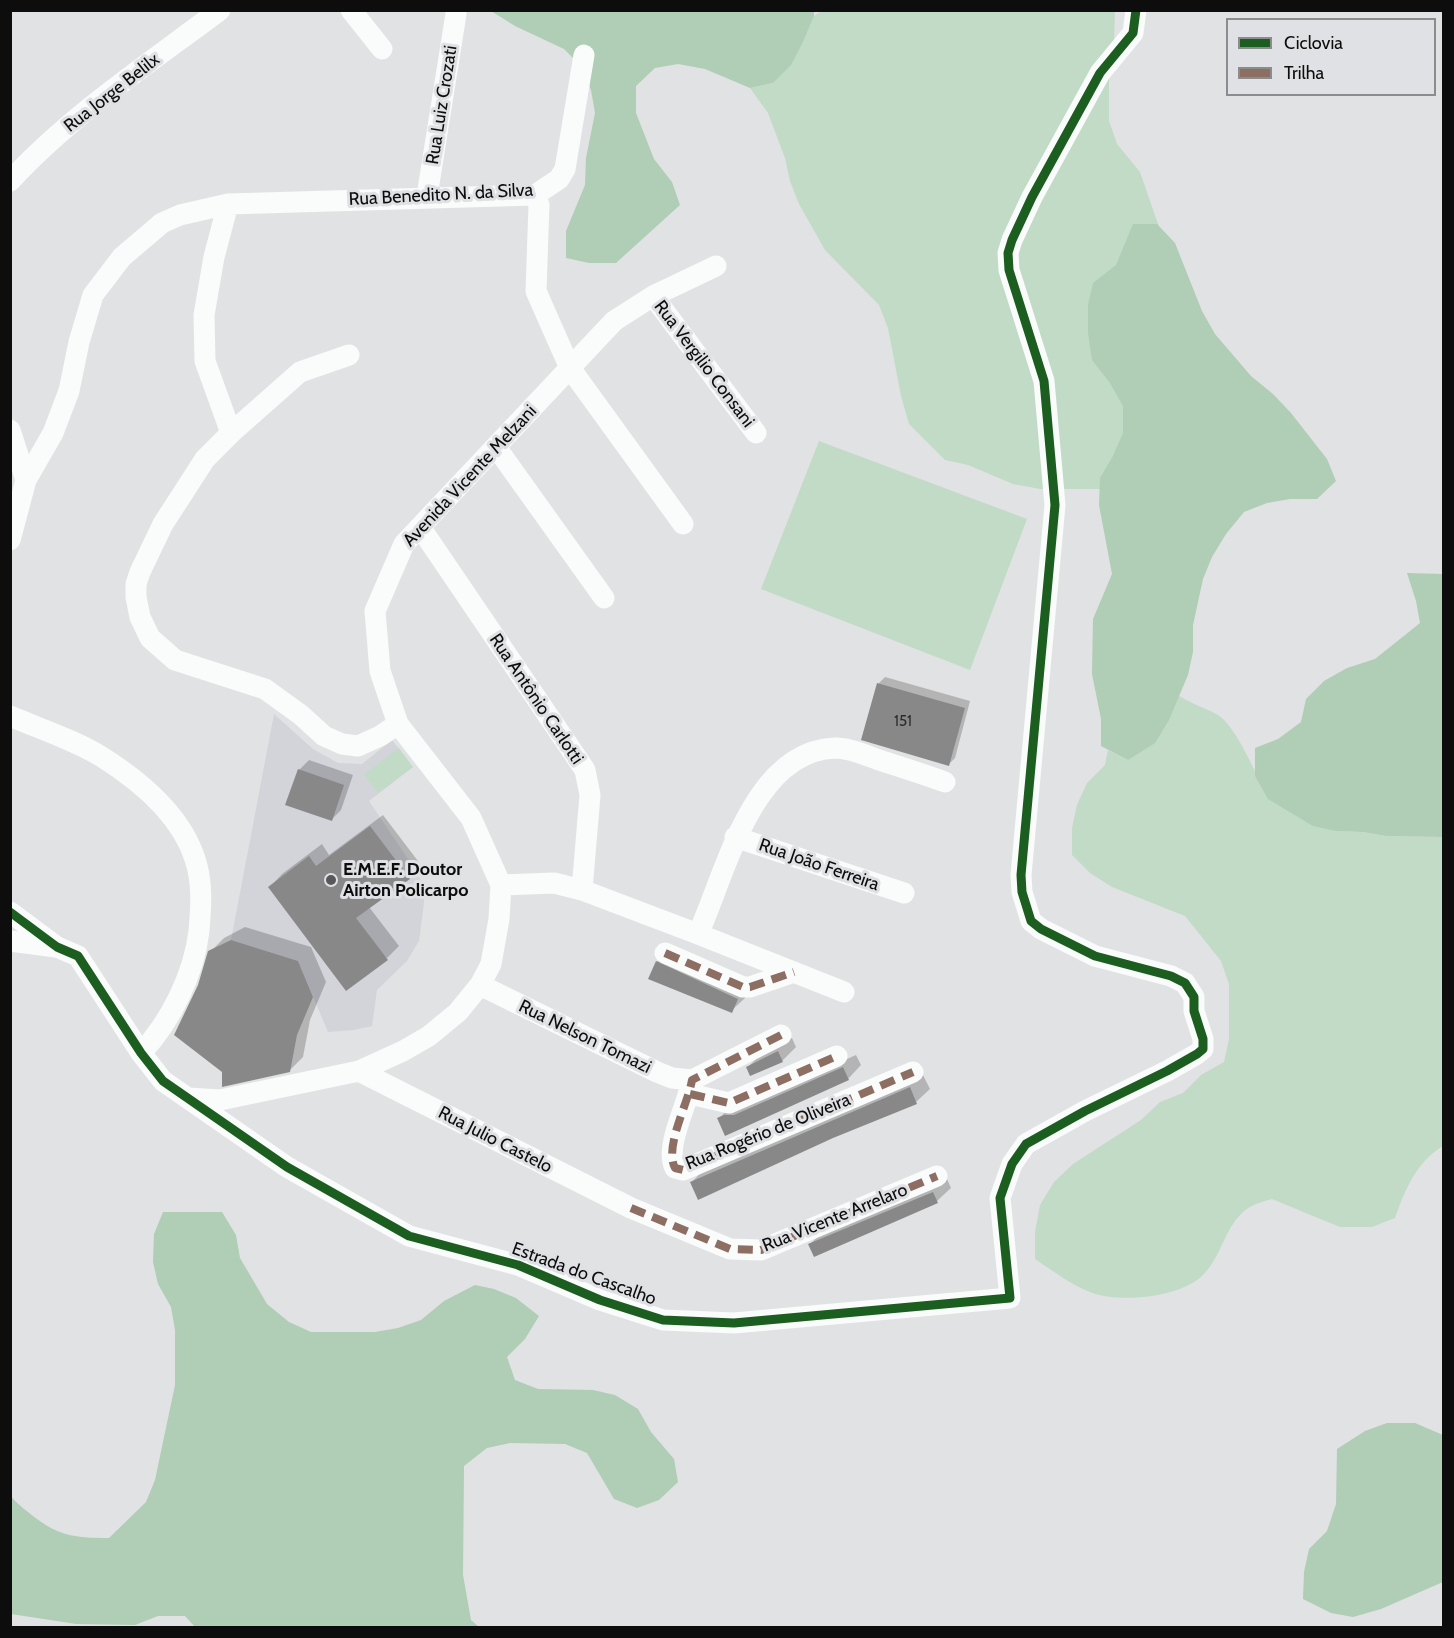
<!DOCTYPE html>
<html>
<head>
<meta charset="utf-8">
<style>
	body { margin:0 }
	#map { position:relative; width:1454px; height:1638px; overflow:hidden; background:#e1e2e3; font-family:Cabin,sans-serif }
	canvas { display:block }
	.frame { position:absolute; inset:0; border:12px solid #0d0d0e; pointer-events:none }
	.legend { position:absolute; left:1226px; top:18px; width:210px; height:78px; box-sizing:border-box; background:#e0e1e4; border:2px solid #8c8c8e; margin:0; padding:8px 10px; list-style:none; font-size:18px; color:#0d0d0e }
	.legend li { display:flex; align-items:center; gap:12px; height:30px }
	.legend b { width:30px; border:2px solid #8c8c8e }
</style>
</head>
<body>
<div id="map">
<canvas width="1454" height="1638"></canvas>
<div class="frame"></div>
<ul class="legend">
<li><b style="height:8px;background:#1b5e20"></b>Ciclovia</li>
<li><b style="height:8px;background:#8d6e63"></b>Trilha</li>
</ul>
</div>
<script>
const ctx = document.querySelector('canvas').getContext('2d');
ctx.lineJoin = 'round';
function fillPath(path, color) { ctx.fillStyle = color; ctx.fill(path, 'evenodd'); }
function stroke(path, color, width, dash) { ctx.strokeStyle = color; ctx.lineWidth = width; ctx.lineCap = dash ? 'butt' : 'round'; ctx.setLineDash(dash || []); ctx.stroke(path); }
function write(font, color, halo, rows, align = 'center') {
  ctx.font = font + ' Cabin,sans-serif'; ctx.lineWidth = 6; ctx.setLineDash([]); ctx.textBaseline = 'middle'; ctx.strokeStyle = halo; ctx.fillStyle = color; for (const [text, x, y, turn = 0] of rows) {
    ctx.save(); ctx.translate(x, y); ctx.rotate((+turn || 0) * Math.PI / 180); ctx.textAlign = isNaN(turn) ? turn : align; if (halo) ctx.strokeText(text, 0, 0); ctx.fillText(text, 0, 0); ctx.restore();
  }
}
const built = new Path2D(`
	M274,714L313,749L338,763L362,764L392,740L413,767L369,801L417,872L424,887V903L419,941L407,961L377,990L372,1026L354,1030L328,1032L298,961L231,940Z`);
const green = new Path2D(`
	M821,11H1115L1114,44L1109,67V121L1117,144L1140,172L1159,227L1128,408L1127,435L1104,489H1040L1013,484L968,465L945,460L909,424L901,396L888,328L879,305L825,250L799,204L790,181L785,158L768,113L750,88L773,83L804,40L814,16Z
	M819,441L1027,519L970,670L761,589Z
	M1179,696C1192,704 1206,708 1218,715C1233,725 1247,755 1255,771V776L1336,831L1363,832L1386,836L1443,837V1146C1416,1162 1405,1190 1395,1218L1372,1227H1340L1272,1199C1265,1201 1257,1203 1250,1207C1226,1221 1223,1254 1204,1274C1183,1296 1132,1301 1104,1296C1080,1292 1055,1272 1035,1259V1232L1040,1205L1054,1182L1073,1164L1141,1120L1160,1102L1183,1093L1201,1075L1224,1062L1229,1039V984L1221,961L1185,916L1112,887L1090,873L1072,855V828L1077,805L1087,783L1105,765L1108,750L1128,760Z
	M399,748L413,767L378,793L364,774Z`);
const forest = new Path2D(`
	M491,11H814V16L804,40L791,65L773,83L750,88L705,69L678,64L655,68L636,86V113L654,159L672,182L680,205L616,263H589L566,258V231L585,185L586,158L595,113L591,90L582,67L564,49L515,26Z
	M1133,224H1157L1175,243L1202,311L1215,334L1251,376L1273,394L1291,413L1327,459L1336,481L1317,499H1290L1267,503L1244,512L1226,534L1212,557L1203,579L1193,625V652L1188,675L1169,720L1155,743L1128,760L1101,746V719L1092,674L1093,619L1112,574L1099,505L1100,478L1113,456L1123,433V406L1110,383L1092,360L1088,333V305L1093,283L1116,265Z
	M1407,573L1443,574V837L1386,836L1363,832L1336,831L1313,826L1268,799L1255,776V748L1278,739L1301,722L1306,699L1324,681L1347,668L1375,659L1420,623L1416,601Z
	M163,1212H222L236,1235L240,1258L267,1304L289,1322L311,1332H375L398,1328L421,1320L444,1301L475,1285L494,1289L516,1298L539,1316L525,1339L507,1357L515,1380L538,1389L593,1390L615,1395L638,1409L651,1432L674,1459L678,1482L659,1500L637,1508L614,1499L587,1453L565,1444L510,1443L487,1448L464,1466L463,1575L471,1620L479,1627L196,1628L185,1616H158L135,1625L76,1624L11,1614V1496C16,1503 22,1507 28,1512C57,1536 73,1538 109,1538L146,1502L155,1480L175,1385V1330L171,1307L158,1284L153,1262L154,1234Z
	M1387,1423H1415L1443,1435V1582L1381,1609L1353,1617L1331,1613L1303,1599L1304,1572L1309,1549L1327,1531L1336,1504L1337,1449L1365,1431Z`);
const shadow = new Path2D(`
	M885,677L970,701L955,758L948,765L863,739L879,683Z
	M309,760L353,775L341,810L331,820L299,770Z
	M383,815L421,865L409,878L369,907L399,946L387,958L270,887L282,874L322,844L329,855Z
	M245,927L311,947L326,982L310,1020L303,1057L289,1071H224L199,986L210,952L224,938Z
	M670,949L750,985L745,998L731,1011L657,962Z
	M792,1038L796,1047L782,1061L748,1067L761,1054Z
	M856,1055L861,1065L848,1079L726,1134L719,1118L733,1105L749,1102Z
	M923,1075L930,1089L916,1102L692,1182L705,1168Z
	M947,1179L951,1188L937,1201L810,1244L824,1231Z`);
const building = new Path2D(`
	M877,683L965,708L949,766L861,740Z
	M298,769L344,785L332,821L285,805Z
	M370,826L410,879L356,918L388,960L346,991L268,887L309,856L316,866Z
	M231,940L298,961L313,997L297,1035L290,1072L222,1087V1072L174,1035L198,985L208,951Z
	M656,961L738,999L732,1013L648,979Z
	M778,1051L783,1062L750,1076L746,1067Z
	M843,1067L849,1080L725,1136L717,1118L724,1115H734Z
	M910,1087L917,1104L833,1138L698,1200L690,1182Z
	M933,1192L938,1203L814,1257L808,1244Z`);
const minor = new Path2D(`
	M351,10L382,49
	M10,181C71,115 148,64 220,10
	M535,195L539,205L536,291L550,323L570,368L683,524
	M427,196L456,14
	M228,204L214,257L204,315L205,361L231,433L205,459L163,524L140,572L136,584V597L140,617L150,638L175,660L265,689L301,715L324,736L342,744L358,746L380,736L398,724
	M653,296L756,433
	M10,430L26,480
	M231,433L300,372L349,355
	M496,447L604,598
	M420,527L585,770L590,795L582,890
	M10,540L26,480L53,433L69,391L79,342L93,295L122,257L162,223L180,215L228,204L535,195L559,179L565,169L584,55
	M10,716C38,728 77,741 102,757C140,781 181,815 195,859C203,883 201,907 199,931C194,974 171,1021 141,1053
	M735,837L904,893
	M501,885L554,883L582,890L698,934C726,873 752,751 835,748C850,748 865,755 879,760C901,767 923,774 945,782
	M10,912L57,947L78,956L141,1053L163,1081L287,1167L409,1236L518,1265L600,1300L663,1320L734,1323L1010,1298L1000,1198L1012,1164L1026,1144L1085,1111L1167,1071L1197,1054L1203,1049V1039L1194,1011V997L1185,983L1171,976L1095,956L1041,929L1031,921L1022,892L1021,875L1055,505L1044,381L1009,270L1008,253L1012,240L1032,197L1100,73L1133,33L1136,10
	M698,934L844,992
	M10,941L56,947
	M665,953L743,987H750L794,972
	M480,985L657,1072L672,1078L692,1080
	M359,1071L631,1208L730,1249L761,1250L937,1176
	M692,1080C688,1104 664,1147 675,1168L683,1170L913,1072
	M692,1080L781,1035
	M690,1094L729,1103L837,1056
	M188,1098L220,1100L359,1071L403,1051L429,1036L458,1012L480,985L491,964L499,919L501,885L471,818L398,724L380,671L375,611L404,544L614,321L653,296L716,266`);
const quiet = new Path2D(`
	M665,953L743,987H750L794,972
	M781,1035L692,1080C688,1104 664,1147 675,1168L683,1170L913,1072
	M690,1094L729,1103L837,1056
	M631,1208L730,1249L761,1250L937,1176`);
const cycleway = new Path2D(`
	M10,912L57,947L78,956L141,1053L163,1081L287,1167L409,1236L518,1265L600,1300L663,1320L734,1323L1010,1298L1000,1198L1012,1164L1026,1144L1085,1111L1167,1071L1197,1054L1203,1049V1039L1194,1011V997L1185,983L1171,976L1095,956L1041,929L1031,921L1022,892L1021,875L1055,505L1044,381L1009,270L1008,253L1012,240L1032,197L1100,73L1133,33L1136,10`);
const markers = [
	[331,880,6,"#575859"]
];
const numberNames = [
	["151",903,722]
];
const streetNames = [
	["Rua Jorge Belilx",112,93,-38],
	["Rua Luiz Crozati",442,105,-81],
	["Rua Benedito N. da Silva",441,195,-3],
	["Rua Vergilio Consani",704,364,53],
	["Avenida Vicente Melzani",470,476,-47],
	["Rua Antônio Carlotti",536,699,56],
	["Rua João Ferreira",819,865,19],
	["Rua Nelson Tomazi",585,1037,26],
	["Rua Rogério de Oliveira",768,1132,-22],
	["Rua Julio Castelo",495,1140,27],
	["Rua Vicente Arrelaro",835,1218,-22],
	["Estrada do Cascalho",584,1274,20]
];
const poiNames = [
	["E.M.E.F. Doutor",343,870],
	["Airton Policarpo",343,891]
];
fillPath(built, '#d3d4da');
fillPath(green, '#c1dbc6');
fillPath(forest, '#b0cdb6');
fillPath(shadow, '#0003');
fillPath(building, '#888889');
stroke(minor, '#fafbfb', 21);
stroke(quiet, '#8d6e63', 8, [15, 8]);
stroke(cycleway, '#1b5e20', 9);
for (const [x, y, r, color] of markers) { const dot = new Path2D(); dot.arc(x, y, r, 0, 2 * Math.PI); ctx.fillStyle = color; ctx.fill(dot); stroke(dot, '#e0e1e4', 2); }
write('15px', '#2c2c2d', null, numberNames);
write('18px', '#0d0d0e', '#e0e1e4', streetNames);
write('bold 18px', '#0d0d0e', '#e0e1e4', poiNames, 'left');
</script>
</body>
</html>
